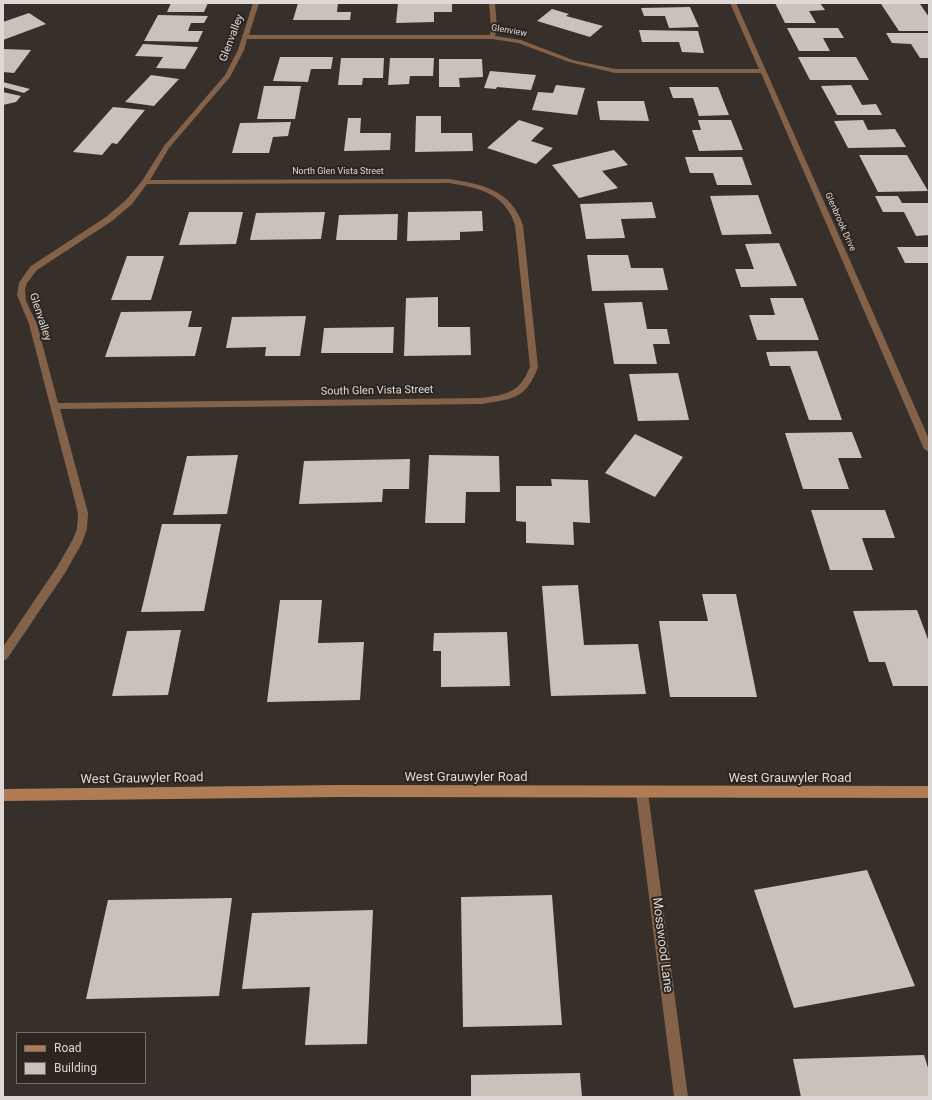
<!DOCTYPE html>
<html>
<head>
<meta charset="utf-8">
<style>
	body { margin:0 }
	#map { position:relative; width:932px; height:1100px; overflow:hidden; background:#362f2a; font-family:Roboto,sans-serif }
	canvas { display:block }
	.frame { position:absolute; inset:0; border:4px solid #ded9d6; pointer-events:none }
	.legend { position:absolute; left:16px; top:1032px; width:130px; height:52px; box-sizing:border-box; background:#2c2520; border:1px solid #736d69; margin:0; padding:5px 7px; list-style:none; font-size:12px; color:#ded9d6 }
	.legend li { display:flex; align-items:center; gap:8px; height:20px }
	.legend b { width:20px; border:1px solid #736d69 }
</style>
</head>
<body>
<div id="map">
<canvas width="932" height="1100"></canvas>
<div class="frame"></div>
<ul class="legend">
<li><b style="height:5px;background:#b17c54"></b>Road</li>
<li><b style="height:11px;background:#cac1ba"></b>Building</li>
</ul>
</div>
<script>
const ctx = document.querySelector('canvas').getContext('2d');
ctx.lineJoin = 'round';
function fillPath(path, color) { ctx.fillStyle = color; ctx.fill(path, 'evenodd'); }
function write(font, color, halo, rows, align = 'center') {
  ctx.font = font + ' Roboto,sans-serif'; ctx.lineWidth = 4; ctx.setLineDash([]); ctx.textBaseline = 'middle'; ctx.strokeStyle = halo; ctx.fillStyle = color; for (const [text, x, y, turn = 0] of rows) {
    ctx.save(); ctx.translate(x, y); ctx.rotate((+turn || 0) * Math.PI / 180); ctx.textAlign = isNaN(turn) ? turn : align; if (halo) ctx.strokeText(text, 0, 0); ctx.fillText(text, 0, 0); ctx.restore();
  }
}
const building = new Path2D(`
	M171,3H208L204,12H167Z
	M298,3H338L337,12H351L350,20H293Z
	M398,3H452V12H434V22L396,23Z
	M775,3H820L825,10L809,11L816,23H785Z
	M881,4H920L929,17V31H899Z
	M690,7L699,27L669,28L665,16H644L641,8Z
	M552,9L569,14L566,16L603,26L590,37L537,21Z
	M29,13L46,24L3,40V22Z
	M158,15L208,16L204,23H191L188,31H203L198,42L144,41Z
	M787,28H838L844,38H823L830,51H799Z
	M639,30L698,31L704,53L682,52L679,42H642Z
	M886,33H929V58H920L911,44L892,43Z
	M143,44L198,47L185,69L156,68L163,57L135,56Z
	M3,49L31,50L14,73L3,72Z
	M280,57H333L331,69H311L308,82L273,81Z
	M798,57H856L869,80H810Z
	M341,58H384L383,78H363L362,85H338Z
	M390,58H434L433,76H410L409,84L388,85Z
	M439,59H482L483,77L459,78L460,87H439Z
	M490,71L536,75L531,90L497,87L496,89L484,88Z
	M151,75L179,79L154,106L125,102Z
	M3,82L30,89L24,93L3,87Z
	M556,85L585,88L577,115L532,110L538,92L553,93Z
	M851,85L862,105L876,104L882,115H837L821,86Z
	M264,86H301L295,119H257Z
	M669,87H718L729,115L699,116L693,98H673Z
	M3,92L21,96L16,102L3,105Z
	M597,101H644L649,121L600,120Z
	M113,107L145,110L117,144L112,143L102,155L73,152Z
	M416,116H441V133H472L473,151L415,152Z
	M348,118H361L360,133H391L390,150L344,151Z
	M519,120L544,128L531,141L553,148L536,164L487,148Z
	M698,120H731L743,150L699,151L692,130H701Z
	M863,120L868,130L895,129L906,147L848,148L834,121Z
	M291,122L288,136L273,137L269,153H232L240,123Z
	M614,150L628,165L602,171L618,188L579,198L552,165Z
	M859,155H907L928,191L878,192Z
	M685,157H742L752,185H717L713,173H690Z
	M758,195L772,234L722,235L710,196Z
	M875,196H898L902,203H929V235L916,236L904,212H883Z
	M652,202L656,218L621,219L625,238L586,239L580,204Z
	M482,211L483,231L460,232V240L407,241L408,212Z
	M189,212H243L236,244L179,245Z
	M325,212L321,239L250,240L256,213Z
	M398,214L397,240H336L339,215Z
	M779,243L797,286L741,287L735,269H754L745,244Z
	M897,247H929V263H905Z
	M587,255H628L631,268H663L668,290L592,291Z
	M127,256H164L151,300H111Z
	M438,297V327H470L471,355L404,356L406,298Z
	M770,298H803L819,340H757L749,315H775Z
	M642,302L647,329H667L670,344H653L657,364H614L604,303Z
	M192,311L188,327H202L195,356L105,357L121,312Z
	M306,316L300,356H265L266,347L226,348L232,317Z
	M394,327L393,353H321L324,328Z
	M817,351L842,420H809L790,366H770L766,352Z
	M678,373L689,420L638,421L629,374Z
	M852,432L862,458H838L849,489H803L785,433Z
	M635,434L683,457L655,497L605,473Z
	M238,455L227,514L173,515L187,456Z
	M429,455L499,456L500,492H466L465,523H425Z
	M410,459L409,489H383L382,502L299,504L304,461Z
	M551,479L588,480L590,523L573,522L574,545L526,543V522L516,521V486H552Z
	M811,510H885L895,538H862L873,570H830Z
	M162,524H221L204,611L141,612Z
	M578,585L584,645L638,644L646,694L551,696L542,586Z
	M702,594H736L757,697H670L659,621H708Z
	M280,600H322L318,643L364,642L360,700L267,702Z
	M917,610L929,642V686H893L885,662H869L853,611Z
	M181,630L168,695L112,696L127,631Z
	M507,632L510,686L441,687V651H433L434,633Z
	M867,870L915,986L794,1008L754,890Z
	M552,895L562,1025L463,1027L461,897Z
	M232,898L219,996L86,999L108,900Z
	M373,910L367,1044L305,1045L310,987L242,989L252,913Z
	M924,1055L929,1071V1097H801L793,1059Z
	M580,1073L582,1097H471V1075Z`);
const street = new Path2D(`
	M253,3H259L249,35H490L491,27L489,3H495L497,27L495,36L521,40L573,60L615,69H759L730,3H736L929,439V452L924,449L761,73H615L569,62L518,43L492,39H247L244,50L230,77L169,148L150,180L449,179C482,184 511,190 523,225L538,367C526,399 513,399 482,404L60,409L88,513L87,529L82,543L65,573L7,659L3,661V647L57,567L73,539L77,529L78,513L29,324L17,295L19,283L25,274L31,266L106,217L126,200L142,181L164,146L225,75L238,50ZM449,183C479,188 505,193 515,225L530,367C519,393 508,394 482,398L58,403L37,324L26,301L25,289L27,283L37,270L112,221L132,204L147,184Z
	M642,787L646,789L648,793L688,1097H674L636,793L638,789Z`);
const secondary = new Path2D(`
	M339,785L929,786V798L339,797L3,801V789Z`);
const farStreetnames = [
	["Glenview",509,31,10],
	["North Glen Vista Street",338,172],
	["Glenbrook Drive",840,222,66]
];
const streetNames = [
	["Glenvalley",232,38,-69],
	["Glenvalley",40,317,72],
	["South Glen Vista Street",377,391,-1]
];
const nearStreetnames = [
	["West Grauwyler Road",466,778],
	["West Grauwyler Road",142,779,-1],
	["West Grauwyler Road",790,779],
	["Mosswood Lane",662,945,83]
];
fillPath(building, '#cac1ba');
fillPath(street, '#836249');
fillPath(secondary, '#b17c54');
write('9px', '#ded9d6', '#2c2520', farStreetnames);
write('11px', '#ded9d6', '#2c2520', streetNames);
write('13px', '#ded9d6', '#2c2520', nearStreetnames);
</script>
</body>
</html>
